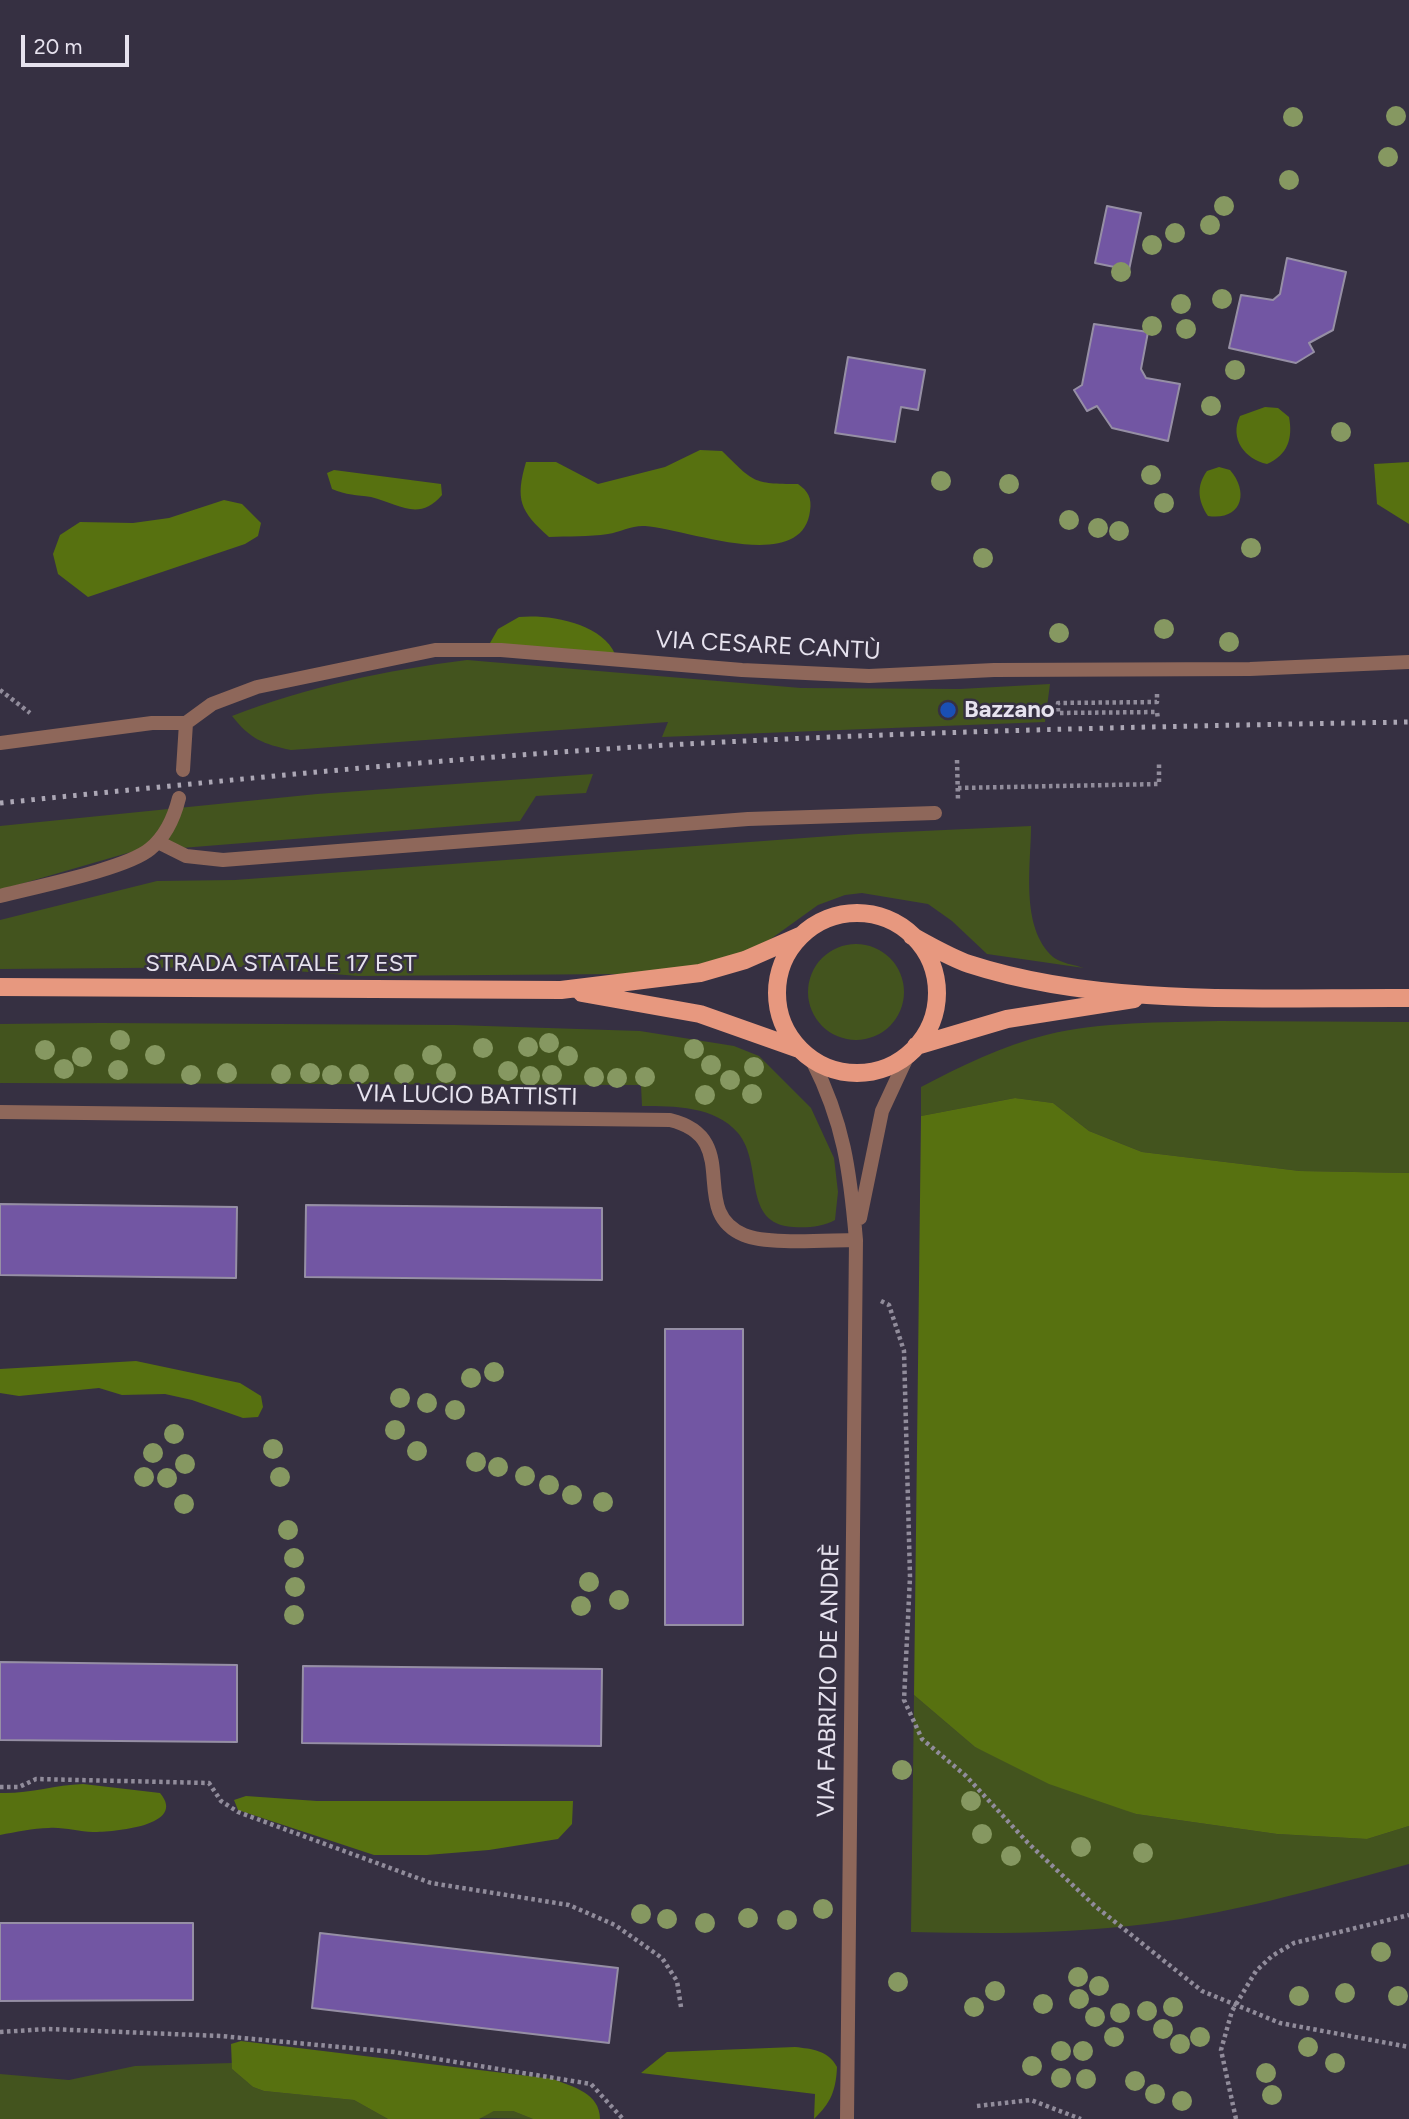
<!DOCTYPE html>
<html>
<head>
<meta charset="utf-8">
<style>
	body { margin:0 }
	#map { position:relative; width:1409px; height:2119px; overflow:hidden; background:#363042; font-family:Figtree,sans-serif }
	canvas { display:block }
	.scale { position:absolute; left:21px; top:35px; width:108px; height:32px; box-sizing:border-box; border:4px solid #e6e2ee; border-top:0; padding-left:9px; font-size:21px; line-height:24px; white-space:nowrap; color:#e6e2ee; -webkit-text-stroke:5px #363042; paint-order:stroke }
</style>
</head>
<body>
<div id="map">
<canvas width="1409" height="2119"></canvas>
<div class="scale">20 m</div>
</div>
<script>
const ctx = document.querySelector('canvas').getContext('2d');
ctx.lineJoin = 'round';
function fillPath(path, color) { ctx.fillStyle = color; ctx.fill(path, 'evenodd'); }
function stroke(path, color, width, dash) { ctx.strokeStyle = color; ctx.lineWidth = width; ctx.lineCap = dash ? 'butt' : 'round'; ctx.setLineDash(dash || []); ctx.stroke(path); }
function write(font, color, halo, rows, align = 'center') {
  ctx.font = font + ' Figtree,sans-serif'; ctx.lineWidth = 5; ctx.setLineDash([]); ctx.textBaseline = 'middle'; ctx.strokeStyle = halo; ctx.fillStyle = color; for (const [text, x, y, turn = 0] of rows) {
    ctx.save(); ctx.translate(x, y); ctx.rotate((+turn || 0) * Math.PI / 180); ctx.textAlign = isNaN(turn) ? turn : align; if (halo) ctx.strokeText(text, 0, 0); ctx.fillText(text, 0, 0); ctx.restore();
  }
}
const green = new Path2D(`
	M467,660L801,688L960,689L1050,684L1045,722L662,737L668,722L291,750C263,744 250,739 232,716C306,687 387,670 467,660Z
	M593,774L586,793L536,796L520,821L131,852L0,890V826L317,794Z
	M1031,826C1031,866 1020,927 1053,957C1060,963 1075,965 1084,968L987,954L952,921L928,904L862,893L845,895L818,905L754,951L698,966L621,974L358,976L246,967L0,969V920L157,881L235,880L858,834Z
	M808 992a48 48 0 1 1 96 0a48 48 0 1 1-96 0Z
	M1219,1021L1409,1022V1173L1300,1171L1142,1152L1089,1131L1053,1103L1015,1098L921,1116V1087C961,1066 1002,1046 1046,1035C1101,1021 1162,1023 1219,1021Z
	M101,1023L455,1025L640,1031L734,1046L759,1056L811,1108L834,1158L838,1192L835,1220C822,1227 807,1228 793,1227C741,1224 764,1164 738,1133C715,1106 674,1106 642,1106L641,1085L0,1083V1024Z
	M914,1695L975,1747L1136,1814L1277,1834L1367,1839L1409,1826V1864C1317,1889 1224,1916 1129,1926C1056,1934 984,1934 911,1932Z
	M232,2063V2069L253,2087L264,2091L354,2100L388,2119H0V2074L69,2080L135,2066Z
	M494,2111H513L533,2119L478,2118Z`);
const forest = new Path2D(`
	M1265,407L1278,408L1289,417C1293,438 1288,455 1267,464C1245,459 1229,439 1240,416Z
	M700,450L722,451C754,482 752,484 798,484C808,491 812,498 810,511C802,576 684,528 645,526C633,525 620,532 608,534C589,537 568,536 549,537C520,511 515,500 526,462H556L598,484L665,467Z
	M1409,462V524L1377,504L1374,464Z
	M1219,467L1230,470C1250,493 1241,521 1208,516C1198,501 1196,486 1207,471Z
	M334,470L441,484L442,495C419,522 399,504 371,497C357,495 346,495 332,489L327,473Z
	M224,500L242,504L261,523L258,536L245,544L88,597L58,574L53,554L60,535L80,522L133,523L169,518Z
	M519,617C549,614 602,623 615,654L490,643L498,629Z
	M1015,1098L1053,1103L1089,1131L1142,1152L1300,1171L1409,1173V1826L1367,1839L1277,1834L1136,1814L1049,1784L975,1747L914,1695L921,1116Z
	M136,1361L240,1383L261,1396L263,1407L258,1417L243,1418L192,1400L165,1394L122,1395L99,1388L19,1396L0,1393V1369Z
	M83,1784L160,1793C188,1826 113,1832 93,1832C79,1832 64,1827 49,1828C33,1828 16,1832 0,1835V1793C29,1794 54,1785 83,1784Z
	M246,1796L317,1801H573L572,1824L558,1839L489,1850L427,1855H374L238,1810L234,1800Z
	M241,2041L553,2079C573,2087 600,2093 600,2119H533L513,2111H494L479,2119H388L354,2100L264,2091L253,2087L232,2069L231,2044Z
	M795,2047C812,2049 828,2050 837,2067C836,2090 831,2103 814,2119L815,2094L641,2073L667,2052Z`);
const building = new Path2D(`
	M1107,206L1141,213L1129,270L1095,263Z
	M1287,258L1346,272L1333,330L1309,343L1314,352L1296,363L1229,348L1241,295L1273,300L1280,294Z
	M1094,324L1148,332L1141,369L1146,378L1180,384L1168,441L1112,428L1097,406L1087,411L1074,390L1082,385Z
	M848,357L925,370L918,410L901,407L895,442L835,433Z
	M0,1204L237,1207L236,1278L0,1275Z
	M306,1205L602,1208V1280L305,1277Z
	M665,1329H743V1625H665Z
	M0,1662L237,1665V1742L0,1740Z
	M303,1666L602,1669L601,1746L302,1743Z
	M0,1923H193V2000L0,2001Z
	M320,1933L618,1968L609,2043L312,2008Z`);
const path = new Path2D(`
	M0,690L30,713
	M1157,694V702L1058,703V713L1157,712L1158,719
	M957,760L958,800
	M958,788L1159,784V764
	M881,1301L889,1305L904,1351L910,1577L904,1700L922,1739L966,1776L1028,1843L1095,1906L1202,1991L1280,2023L1409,2047
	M0,1787H19L36,1779L209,1783L221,1801L238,1812L431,1883L569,1905L615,1925L662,1958L677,1981L681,2007
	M0,2032L48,2029L221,2036L394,2052L591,2084L623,2119
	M977,2106L1031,2100L1081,2119
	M1236,2119L1221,2050L1232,2011L1256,1971L1272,1956L1294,1943L1409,1915`);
const minor = new Path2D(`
	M0,743L152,723H186
	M183,770L186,723L212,704L257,687L435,650H501L742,670L869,676L994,670L1250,669L1409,662
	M158,842L186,856L223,860L748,819L935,813
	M0,896C34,887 126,869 150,849C166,836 174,818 179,798
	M812,1060C844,1123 850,1171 856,1240L847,2119
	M0,1112L670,1120C745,1138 686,1211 744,1235C767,1245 829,1240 856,1240
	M860,1218L882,1111L908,1055`);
const primary = new Path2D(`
	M777 993a80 80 0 1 1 160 0a80 80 0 1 1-160 0Z
	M912,936C931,946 949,957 969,964C1104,1008 1269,997 1409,998
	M0,987L561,990L700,973L745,960L802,935
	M582,993L700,1014L799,1049
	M916,1046L1007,1019L1134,999`);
const rail = new Path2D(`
	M0,803C228,780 456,757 686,744C926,731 1168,726 1409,722`);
const trees = [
	[1396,116],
	[1293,117],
	[1388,157],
	[1289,180],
	[1224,206],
	[1210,225],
	[1175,233],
	[1152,245],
	[1121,272],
	[1222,299],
	[1181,304],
	[1152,326],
	[1186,329],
	[1235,370],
	[1211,406],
	[1341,432],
	[1151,475],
	[941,481],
	[1009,484],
	[1164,503],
	[1069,520],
	[1098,528],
	[1119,531],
	[1251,548],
	[983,558],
	[1164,629],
	[1059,633],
	[1229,642],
	[120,1040],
	[549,1043],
	[528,1047],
	[483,1048],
	[694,1049],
	[45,1050],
	[155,1055],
	[432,1055],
	[568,1056],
	[82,1057],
	[711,1065],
	[754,1067],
	[64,1069],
	[118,1070],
	[508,1071],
	[227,1073],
	[310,1073],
	[446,1073],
	[281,1074],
	[359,1074],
	[404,1074],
	[191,1075],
	[332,1075],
	[552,1075],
	[530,1076],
	[594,1077],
	[645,1077],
	[617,1078],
	[730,1080],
	[752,1094],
	[705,1095],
	[494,1372],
	[471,1378],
	[400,1398],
	[427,1403],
	[455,1410],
	[395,1430],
	[174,1434],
	[273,1449],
	[417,1451],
	[153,1453],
	[476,1462],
	[185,1464],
	[498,1467],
	[525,1476],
	[144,1477],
	[280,1477],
	[167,1478],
	[549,1485],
	[572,1495],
	[603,1502],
	[184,1504],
	[288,1530],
	[294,1558],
	[589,1582],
	[295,1587],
	[619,1600],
	[581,1606],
	[294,1615],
	[902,1770],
	[971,1801],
	[982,1834],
	[1081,1847],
	[1143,1853],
	[1011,1856],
	[823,1909],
	[641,1914],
	[748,1918],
	[667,1919],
	[787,1920],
	[705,1923],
	[1381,1952],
	[1078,1977],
	[898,1982],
	[1099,1986],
	[995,1991],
	[1345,1993],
	[1299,1996],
	[1398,1996],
	[1079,1999],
	[1043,2004],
	[974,2007],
	[1173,2007],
	[1147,2011],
	[1120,2013],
	[1095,2017],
	[1163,2029],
	[1114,2037],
	[1200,2037],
	[1180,2044],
	[1308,2047],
	[1061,2051],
	[1083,2051],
	[1335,2063],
	[1032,2066],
	[1266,2073],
	[1061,2078],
	[1086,2079],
	[1135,2081],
	[1155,2094],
	[1272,2095],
	[1182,2101]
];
const markers = [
	[948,710,9,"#1a4fb4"]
];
const streetNames = [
	["VIA CESARE CANTÙ",768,646,3],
	["STRADA STATALE 17 EST",281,964],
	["VIA LUCIO BATTISTI",467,1096,1],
	["VIA FABRIZIO DE ANDRÈ",829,1680,-89]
];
const poiNames = [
	["Bazzano",964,710]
];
fillPath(green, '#43541e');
fillPath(forest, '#577110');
fillPath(building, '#7256a3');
stroke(building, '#968fa5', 2);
stroke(path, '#918c9b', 4.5, [3.5, 3.5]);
stroke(minor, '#8e675a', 14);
stroke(primary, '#e7987f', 18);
stroke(rail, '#aca7b5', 5, [3.5, 7]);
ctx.fillStyle = '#869861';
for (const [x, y] of trees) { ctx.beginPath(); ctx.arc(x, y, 10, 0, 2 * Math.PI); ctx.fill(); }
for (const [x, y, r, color] of markers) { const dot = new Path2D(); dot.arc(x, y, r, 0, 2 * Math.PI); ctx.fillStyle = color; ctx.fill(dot); stroke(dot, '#363042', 2.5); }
write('24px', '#e6e2ee', '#363042', streetNames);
write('bold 24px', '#e6e2ee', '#363042', poiNames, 'left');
</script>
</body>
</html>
